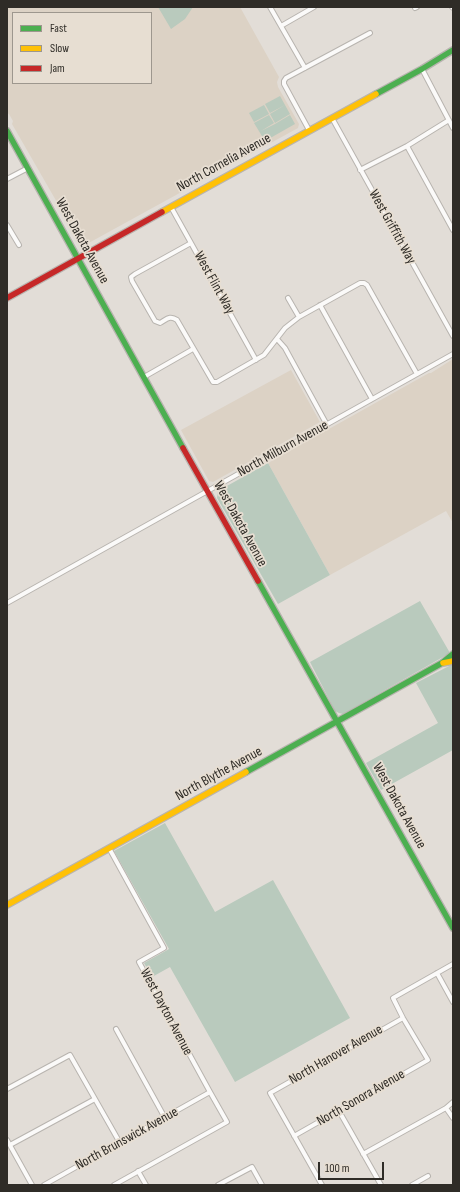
<!DOCTYPE html>
<html>
<head>
<meta charset="utf-8">
<style>
	body { margin:0 }
	#map { position:relative; width:460px; height:1192px; overflow:hidden; background:#e2ddd7; font-family:"Sofia Sans Condensed",sans-serif }
	canvas { display:block }
	.frame { position:absolute; inset:0; border:8px solid #2f2c27; pointer-events:none }
	.legend { position:absolute; left:12px; top:12px; width:140px; height:72px; box-sizing:border-box; background:#e7ded2; border:1px solid #9d978e; margin:0; padding:5px 7px; list-style:none; font-size:12px; color:#2f2c27 }
	.legend li { display:flex; align-items:center; gap:8px; height:20px }
	.legend b { width:20px; border:1px solid #9d978e }
	.scale { position:absolute; left:318px; top:1162px; width:66px; height:18px; box-sizing:border-box; border:2px solid #2f2c27; border-top:0; padding-left:5px; font-size:12px; line-height:14px; white-space:nowrap; color:#2f2c27; -webkit-text-stroke:3px #e7ded2; paint-order:stroke }
</style>
</head>
<body>
<div id="map">
<canvas width="460" height="1192"></canvas>
<div class="frame"></div>
<ul class="legend">
<li><b style="height:5px;background:#4caf50"></b>Fast</li>
<li><b style="height:5px;background:#ffc107"></b>Slow</li>
<li><b style="height:5px;background:#c62828"></b>Jam</li>
</ul>
<div class="scale">100 m</div>
</div>
<script>
const ctx = document.querySelector('canvas').getContext('2d');
ctx.lineJoin = 'round';
function fillPath(path, color) { ctx.fillStyle = color; ctx.fill(path, 'evenodd'); }
function stroke(path, color, width, dash) { ctx.strokeStyle = color; ctx.lineWidth = width; ctx.lineCap = dash ? 'butt' : 'round'; ctx.setLineDash(dash || []); ctx.stroke(path); }
function write(font, color, halo, rows, align = 'center') {
  ctx.font = font + ' "Sofia Sans Condensed",sans-serif'; ctx.lineWidth = 3.5; ctx.setLineDash([]); ctx.textBaseline = 'middle'; ctx.strokeStyle = halo; ctx.fillStyle = color; for (const [text, x, y, turn = 0] of rows) {
    ctx.save(); ctx.translate(x, y); ctx.rotate((+turn || 0) * Math.PI / 180); ctx.textAlign = isNaN(turn) ? turn : align; if (halo) ctx.strokeText(text, 0, 0); ctx.fillText(text, 0, 0); ctx.restore();
  }
}
const built = new Path2D(`
	M7,7H240L279,77L277,82L278,87L299,124L298,128L85,245L81,244L12,124L13,121L9,114L7,113ZM13,13H151V83H13Z
	M453,359V523L446,511L330,575L268,463L429,373H431Z
	M291,370L320,422L213,482L209,481L181,430Z`);
const green = new Path2D(`
	M158,7H193L185,19L171,29Z
	M280,96L285,105L270,113L265,104Z
	M264,105L269,114L254,122L249,113Z
	M285,105L290,114L275,123L270,114Z
	M269,115L274,123L261,131L275,124L278,129L275,124L290,115L295,124L265,141L254,123Z
	M268,463L330,575L278,604L217,498L218,491Z
	M420,601L450,653L343,714L339,713L335,711L310,662Z
	M453,664V750L381,790L366,763L438,723L416,683Z
	M165,823L215,912L273,880L350,1018L235,1082L170,967L152,977L144,963L169,949L114,851Z`);
const street = new Path2D(`
	M270,7L305,68
	M452,7L453,8
	M415,8L417,7
	M281,26L314,7
	M422,69L453,128
	M332,118L453,336
	M309,130L284,84V81L286,78L370,33
	M407,146L453,230
	M360,170L407,146L449,120
	M7,179L28,168
	M171,207L256,360
	M7,225L19,245
	M191,243L135,274L131,277L132,281L155,321L160,323C167,319 170,315 177,320L213,382H217L264,355L285,328L299,317L360,283H364L367,285L417,374
	M288,298L299,317
	M320,305L372,399
	M277,339L285,348L327,425
	M144,377L193,349
	M7,603L453,354
	M109,848L164,948L139,962L210,1092L227,1122L114,1185
	M437,973L453,1002
	M116,1029L165,1118
	M7,1089L70,1055L120,1143
	M446,1108L453,1118
	M339,1111L381,1185
	M294,1136L428,1060L403,1018L393,998L453,964
	M7,1140L32,1185
	M10,1145L95,1099
	M363,1154L446,1108L453,1102
	M138,1171L146,1185
	M44,1185L210,1092
	M218,1185L252,1167L262,1185
	M322,1185L270,1093L403,1018
	M412,1185L428,1176`);
const fast = new Path2D(`
	M376,94L422,69L453,50
	M7,131L183,448
	M258,581L453,928
	M246,772L442,663L453,654`);
const slow = new Path2D(`
	M162,212L376,94
	M443,663L453,661
	M7,905L246,772`);
const jam = new Path2D(`
	M7,298L162,212
	M183,448L258,581`);
const streetNames = [
	["North Cornelia Avenue",224,163,-29],
	["West Griffith Way",392,227,61],
	["West Dakota Avenue",82,241,61],
	["West Flint Way",214,283,61],
	["North Milburn Avenue",283,449,-29],
	["West Dakota Avenue",240,524,61],
	["North Blythe Avenue",219,774,-29],
	["West Dakota Avenue",399,806,61],
	["West Dayton Avenue",166,1012,62],
	["North Hanover Avenue",336,1055,-30],
	["North Sonora Avenue",361,1098,-30],
	["North Brunswick Avenue",127,1139,-29]
];
fillPath(built, '#dcd2c5');
fillPath(green, '#b9cabd');
stroke(street, '#b8b4af', 6);
stroke(fast, '#b8b4af', 8);
stroke(slow, '#b8b4af', 8);
stroke(jam, '#b8b4af', 8);
stroke(street, '#fbfaf9', 4);
stroke(fast, '#4caf50', 5.5);
stroke(slow, '#ffc107', 5.5);
stroke(jam, '#c62828', 5.5);
write('14px', '#2f2c27', '#e7ded2', streetNames);
</script>
</body>
</html>
